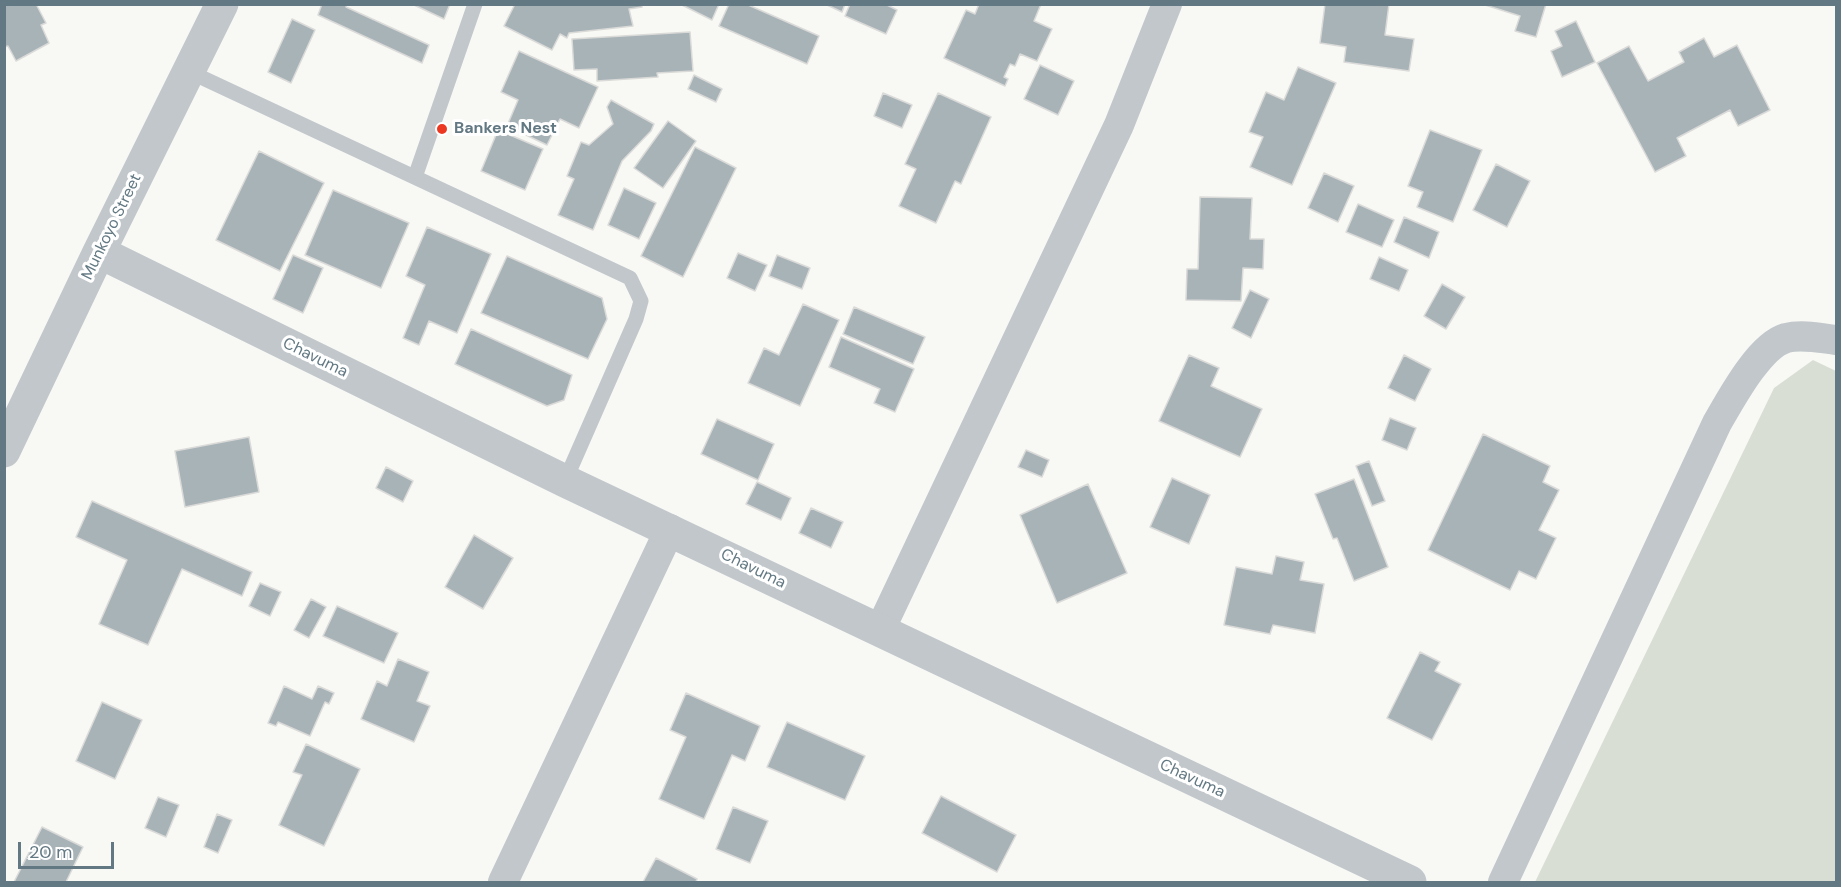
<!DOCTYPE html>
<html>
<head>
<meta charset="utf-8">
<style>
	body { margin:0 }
	#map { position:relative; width:1841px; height:887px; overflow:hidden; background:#f8f8f5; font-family:"DM Sans",sans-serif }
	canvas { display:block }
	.frame { position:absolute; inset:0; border:6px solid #627882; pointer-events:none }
	.scale { position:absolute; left:18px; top:842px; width:96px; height:27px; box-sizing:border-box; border:3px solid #627882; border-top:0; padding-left:8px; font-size:18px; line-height:21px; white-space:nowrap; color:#627882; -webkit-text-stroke:4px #fff; paint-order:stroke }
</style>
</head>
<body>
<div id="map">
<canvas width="1841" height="887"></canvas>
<div class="frame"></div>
<div class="scale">20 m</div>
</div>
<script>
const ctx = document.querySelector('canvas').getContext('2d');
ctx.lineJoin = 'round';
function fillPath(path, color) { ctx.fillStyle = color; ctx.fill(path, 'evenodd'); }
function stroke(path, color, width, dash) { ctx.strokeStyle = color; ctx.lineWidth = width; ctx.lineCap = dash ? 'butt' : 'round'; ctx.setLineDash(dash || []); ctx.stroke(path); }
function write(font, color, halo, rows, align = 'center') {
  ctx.font = font + ' "DM Sans",sans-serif'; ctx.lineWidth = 6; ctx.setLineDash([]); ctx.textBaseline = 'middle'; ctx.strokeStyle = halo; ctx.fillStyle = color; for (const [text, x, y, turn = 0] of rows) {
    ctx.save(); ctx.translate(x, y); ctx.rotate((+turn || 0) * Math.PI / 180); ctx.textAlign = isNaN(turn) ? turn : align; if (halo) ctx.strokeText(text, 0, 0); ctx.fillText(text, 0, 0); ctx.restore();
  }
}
const green = new Path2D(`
	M1813,360L1836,371V882H1535L1774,388Z`);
const building = new Path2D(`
	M4,4H36L46,23L41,25L49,43L16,61L8,46L4,47Z
	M322,4H347L346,7L429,45L422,63L318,15Z
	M412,4H450L444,19Z
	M515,4H642V7L629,9L633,26L569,33L567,38L560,34L552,50L504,26Z
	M680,4H719L712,20Z
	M729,4H746L819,36L807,64L719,26Z
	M825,4H845L842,12Z
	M850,4H885L897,10L886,34L845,16Z
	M979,4H1041L1034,21L1052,29L1037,61L1020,54L1015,66L1010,64L1004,77L1008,79L1005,86L944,58L966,10L975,14Z
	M1325,4H1389L1385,35L1414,39L1409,71L1344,62L1346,47L1320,43Z
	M1482,4H1546L1536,37L1515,31L1520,16Z
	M292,19L315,30L291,83L268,72Z
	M1576,21L1595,62L1562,77L1551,51L1562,46L1555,31Z
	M690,32L693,71L657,73L658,77L597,81V69L574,70L572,39Z
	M1704,38L1714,57L1737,45L1770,110L1738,126L1730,110L1677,138L1686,156L1655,172L1597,63L1629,46L1648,81L1684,62L1679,52Z
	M519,51L598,87L579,128L560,119L547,145L507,126L518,100L501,92Z
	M1040,65L1074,81L1058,115L1024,99Z
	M1298,67L1336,83L1292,185L1250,167L1263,137L1249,132L1266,92L1284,100Z
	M694,75L722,89L716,102L688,89Z
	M883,93L912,105L902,128L874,116Z
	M938,93L991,117L961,184L955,181L936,223L899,206L916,169L905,164Z
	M611,100L654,124L651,131L622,161L593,230L558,215L574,179L567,176L581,142L589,145L613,124L607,107Z
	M668,121L696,141L663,188L634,168Z
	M498,130L543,149L525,190L481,171Z
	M1430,130L1482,150L1453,222L1417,207L1423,192L1408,186Z
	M695,147L736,168L683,277L641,256Z
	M259,151L324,183L280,271L216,240Z
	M1496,164L1530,181L1507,227L1473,210Z
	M1324,173L1354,186L1338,222L1308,208Z
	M624,188L656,203L639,239L608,225Z
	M333,190L409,223L381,288L305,255Z
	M1200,197L1252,198L1250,239H1264L1263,269L1243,268L1241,301L1186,300L1187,269H1198Z
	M1358,204L1394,220L1382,247L1346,232Z
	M1404,217L1439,232L1429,258L1394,242Z
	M427,227L491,254L457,333L429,321L419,345L403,338L425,285L406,276Z
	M738,253L767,265L755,291L727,278Z
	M293,255L323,268L303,313L273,299Z
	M777,255L810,268L802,289L769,276Z
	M507,256L602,298L607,319L588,359L481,313Z
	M1379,257L1408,270L1399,291L1370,279Z
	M1442,284L1465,297L1446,329L1424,316Z
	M1250,290L1269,299L1251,338L1232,328Z
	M803,304L839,320L800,406L748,383L764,348L779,355Z
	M854,307L925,337L913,364L843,334Z
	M471,329L572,375L564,400L547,406L455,364Z
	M841,337L914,369L895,412L874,403L880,389L829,367Z
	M1189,355L1219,368L1211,386L1262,409L1240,457L1159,421Z
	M1404,355L1431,369L1415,401L1388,388Z
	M1390,418L1416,428L1407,450L1382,440Z
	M717,419L774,444L758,480L701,454Z
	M1483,434L1550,466L1543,482L1559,490L1539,530L1556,538L1536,579L1519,571L1510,590L1428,550Z
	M249,437L259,492L185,507L175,451Z
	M1026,450L1049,460L1042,477L1018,467Z
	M1369,461L1385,501L1372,506L1356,466Z
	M386,467L413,481L403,502L376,488Z
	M1172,478L1210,495L1189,544L1150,527Z
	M1354,479L1388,567L1354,581L1337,538L1333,539L1315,494Z
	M757,482L791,498L781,520L746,504Z
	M1088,484L1127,573L1057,603L1020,515Z
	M92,501L252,572L242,596L182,569L148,645L99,624L127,560L76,537Z
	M811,508L843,522L831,548L799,533Z
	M474,535L513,558L483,609L445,587Z
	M1276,556L1304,562L1300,580L1324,584L1315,633L1273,625L1270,634L1224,625L1236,567L1272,574Z
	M260,583L281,592L270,616L249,606Z
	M311,599L326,607L309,638L294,630Z
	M337,606L398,633L384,663L323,636Z
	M1420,652L1440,662L1435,671L1461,684L1432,740L1387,718Z
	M398,659L429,672L417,701L430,706L414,742L361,719L377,681L387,686Z
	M284,686L312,699L318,686L334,693L329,704L325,702L310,736L278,722L276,726L268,723Z
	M686,693L760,726L745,761L732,755L704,819L659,799L686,737L670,730Z
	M102,702L142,720L115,779L76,761Z
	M787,722L865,756L845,800L767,767Z
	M306,744L360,769L324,846L279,825L302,775L293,772Z
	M941,796L1016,835L997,872L922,833Z
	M158,797L179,805L166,837L145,828Z
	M733,807L768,821L750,863L716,849Z
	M217,814L232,820L218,853L204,847Z
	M42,827L83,847L66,882H14Z
	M656,858L697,879L696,882H643Z`);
const service = new Path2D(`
	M190,72L630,278L641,301L636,319L565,481
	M415,177L475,4`);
const minor = new Path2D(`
	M880,630L1119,125L1167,4
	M503,882L670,529
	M1503,882L1717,423C1731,399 1759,346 1786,338C1802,334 1820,338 1836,340`);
const tertiary = new Path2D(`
	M99,252L565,481L1410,882
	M4,451L99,252L222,4`);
const markers = [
	[442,129,6,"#ed3821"]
];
const poiNames = [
	["Bankers Nest",454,129]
];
const streetNames = [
	["Munkoyo Street",112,227,-64],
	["Chavuma",315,358,26],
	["Chavuma",753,569,26],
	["Chavuma",1192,779,25]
];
fillPath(green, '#d9ded4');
fillPath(building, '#a8b3b8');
stroke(building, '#dadad8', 1.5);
stroke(service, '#c1c7ca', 15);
stroke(minor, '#c1c7ca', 30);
stroke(tertiary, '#c1c7ca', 33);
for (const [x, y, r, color] of markers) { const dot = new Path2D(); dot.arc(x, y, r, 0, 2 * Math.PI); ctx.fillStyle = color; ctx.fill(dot); stroke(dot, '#fff', 2); }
write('bold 16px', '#627882', '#fff', poiNames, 'left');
write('16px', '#627882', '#fff', streetNames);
</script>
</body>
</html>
